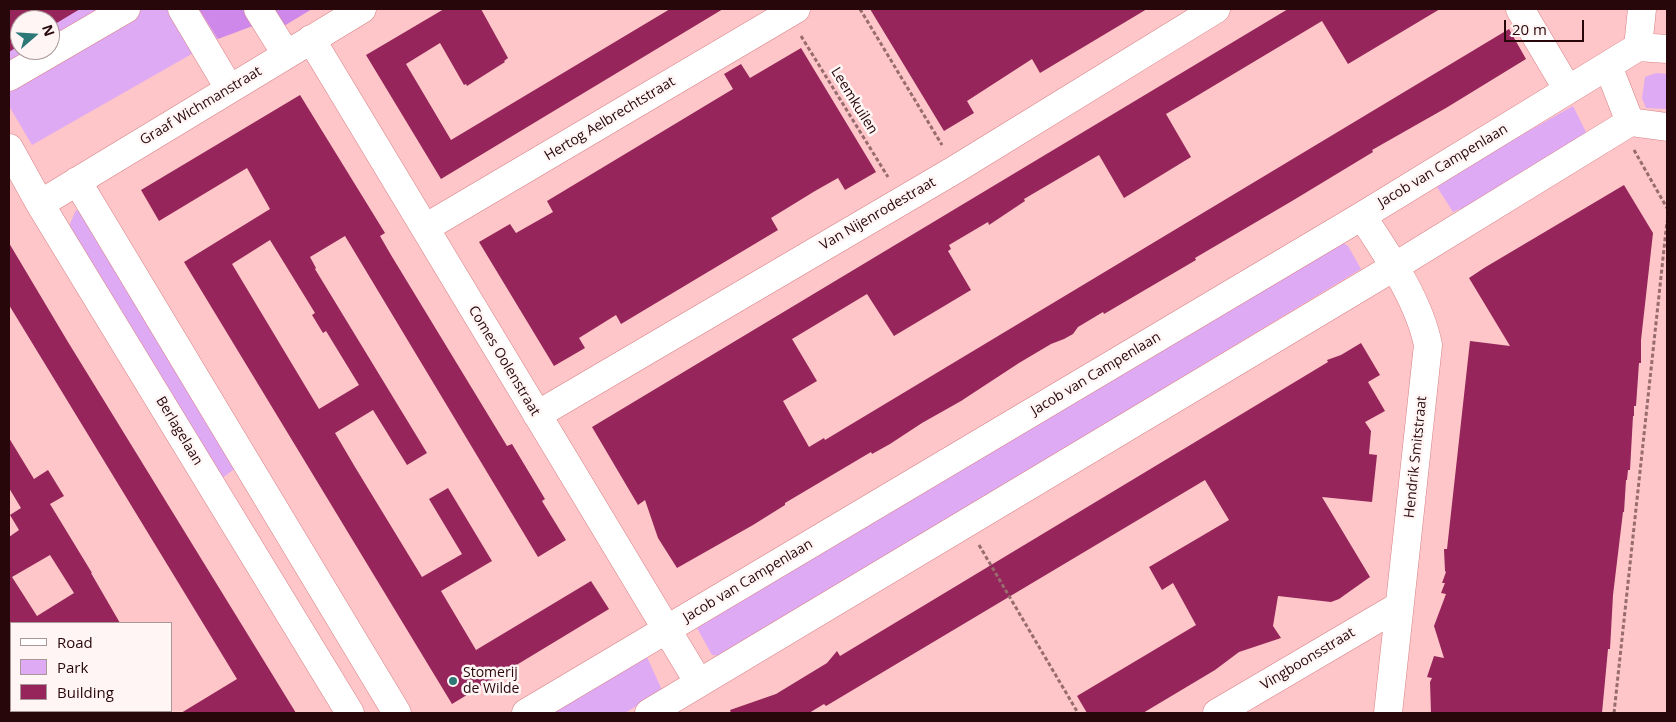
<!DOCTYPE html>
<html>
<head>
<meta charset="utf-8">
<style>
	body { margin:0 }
	#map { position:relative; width:1676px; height:722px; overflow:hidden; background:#fec6c8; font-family:"Open Sans",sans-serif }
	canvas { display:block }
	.frame { position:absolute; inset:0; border:10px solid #28070b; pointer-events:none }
	.legend { position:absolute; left:10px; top:622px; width:162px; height:90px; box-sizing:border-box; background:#fff5f5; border:1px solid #a99697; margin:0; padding:6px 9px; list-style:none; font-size:15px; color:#28070b }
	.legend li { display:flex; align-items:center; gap:10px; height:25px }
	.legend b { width:25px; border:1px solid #a99697 }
	.north { position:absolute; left:10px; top:10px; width:50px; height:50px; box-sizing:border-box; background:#fff5f5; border:1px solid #a99697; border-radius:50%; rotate:71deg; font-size:14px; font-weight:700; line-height:20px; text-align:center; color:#28070b }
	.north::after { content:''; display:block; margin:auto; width:18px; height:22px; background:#2d7777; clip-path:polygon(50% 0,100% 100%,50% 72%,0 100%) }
	.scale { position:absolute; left:1504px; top:20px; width:80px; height:22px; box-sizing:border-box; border:2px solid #28070b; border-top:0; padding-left:6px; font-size:15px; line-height:18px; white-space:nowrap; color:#28070b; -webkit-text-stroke:4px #fff5f5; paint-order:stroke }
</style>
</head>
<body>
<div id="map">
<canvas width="1676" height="722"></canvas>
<div class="frame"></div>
<ul class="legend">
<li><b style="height:6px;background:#fff"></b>Road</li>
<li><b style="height:14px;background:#dfaaf4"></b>Park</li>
<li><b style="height:14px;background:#95255a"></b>Building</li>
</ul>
<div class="north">N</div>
<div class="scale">20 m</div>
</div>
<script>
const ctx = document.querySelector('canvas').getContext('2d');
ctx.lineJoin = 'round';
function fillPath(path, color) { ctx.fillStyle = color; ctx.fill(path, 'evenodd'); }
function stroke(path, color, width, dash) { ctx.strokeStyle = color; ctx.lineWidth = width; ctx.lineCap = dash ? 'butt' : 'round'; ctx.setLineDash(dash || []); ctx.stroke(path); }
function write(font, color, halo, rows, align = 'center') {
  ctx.font = font + ' "Open Sans",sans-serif'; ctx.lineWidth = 5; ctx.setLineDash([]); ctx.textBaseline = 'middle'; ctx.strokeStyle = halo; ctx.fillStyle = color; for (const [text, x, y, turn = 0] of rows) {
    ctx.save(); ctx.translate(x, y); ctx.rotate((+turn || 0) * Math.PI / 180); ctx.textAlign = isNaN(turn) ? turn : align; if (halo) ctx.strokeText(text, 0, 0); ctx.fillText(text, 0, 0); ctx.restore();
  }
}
const green = new Path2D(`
	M9,9H199L218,39L32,145L9,106ZM20,20H50V50H20Z
	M1656,73L1667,74V109L1646,108L1642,98L1645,77Z
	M1573,106L1587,134L1472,204L1453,212L1437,187L1495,150Z
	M76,210L86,214L240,466C232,469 228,475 220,479L68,228Z
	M1338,240L1348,246L1361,269L721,656L712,655L697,628Z
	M647,657L662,690L625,713H553Z`);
const forest = new Path2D(`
	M199,9H250L258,24L218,39Z
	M272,9H312L284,26Z`);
const building = new Path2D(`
	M9,9H80L50,27V20H20V45L9,52Z
	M444,9H481L508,58L504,61L505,62L467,86L466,84L464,85L440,43L406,64L451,140L670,9H723L441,179L366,55Z
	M870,9H1147L1040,73L1032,59L967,101L974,113L944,131Z
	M1288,9H1440L1348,64L1322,21L1185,103L1166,114L1191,157L1124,198L1099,155L1024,199L1025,201L989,225L988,222L949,245L951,249L948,251L971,290L894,336L867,294L792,339L817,381L783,401L809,447L824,438L825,440L1509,29L1526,59L1446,108L1372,150L1373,152L1292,201L1195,258L1196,260L1104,314L1103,312L1078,327L1073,334L1064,339L1051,344L1019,363L961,401L922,423L890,444L872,454L871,452L785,503V505L753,525L677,568L658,538L645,500L638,505L592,427Z
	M801,48L876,172L845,190L838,178L815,191L771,218L778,230L621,324L616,315L579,338L585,348L554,366L479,242L510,224L516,233L553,212L547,201L733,89L724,74L741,64L750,78Z
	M300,95L385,233L380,236L391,255L507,446L512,444L545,499L542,501L566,540L538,557L345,236L310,257L316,268L315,269L427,453L407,465L373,410L335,433L355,467L422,577L462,554L429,499L448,488L492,561L441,591L476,650L591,581L609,609L452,704L184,262L270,209L247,168L159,221L141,190ZM270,240L315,313L312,315L323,333L326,331L359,385L319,409L232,264Z
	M1624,185L1653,233L1641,340V363H1639L1636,406H1634V416H1633L1630,470H1628L1627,480H1626L1624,512H1623L1613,595L1610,649H1608L1602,713H1431L1430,682L1432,678L1427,677L1434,656L1444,658L1434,626L1446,594L1441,593L1445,583H1442L1446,572L1445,571L1444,549H1447L1470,341L1510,346L1469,278L1484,268Z
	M9,243L68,342L296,713H181L237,679L9,305Z
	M1361,343L1380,375L1368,382L1385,411L1365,422L1371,431L1369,454L1377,455L1372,502L1322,497L1370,577L1339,599L1331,602L1278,596L1273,626L1281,638L1239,652L1215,670L1143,713H1087L1077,696L1196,625L1173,583L1162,590L1149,567L1229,520L1205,480L826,706L824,704L809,713H731L730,710L776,694L827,663L837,651L840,656L1328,362L1327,360L1341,355Z
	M9,438L34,479L48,470L64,496L50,504L92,573H91L120,623H9V537L19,530L10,515L21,508L9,488ZM50,555L74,593L37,616L12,577Z`);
const path = new Path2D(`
	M860,9L942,145
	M801,36L888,177
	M1634,150L1667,208
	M979,545L1078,713
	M1614,713L1667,221`);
const minor = new Path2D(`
	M182,9L229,88
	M258,9L286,54
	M1520,9L1568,90
	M311,39L699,683
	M1638,47L1642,9
	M1608,66L1630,122
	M9,77L126,9
	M9,148L40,204L350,713
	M77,181L397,713
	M40,204L362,9
	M1362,216C1387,254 1419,300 1428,345L1388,713
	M425,228L796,9
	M537,415L956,169L1216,9
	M9,711L10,713
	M526,713L1362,216L1638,47L1667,49
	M649,713L1394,267L1630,122L1667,127
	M1217,713L1399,606`);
const markers = [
	[453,681,5,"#2d7777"]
];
const streetNames = [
	["Leemkuilen",854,101,58],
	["Graaf Wichmanstraat",201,106,-31],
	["Hertog Aelbrechtstraat",610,119,-31],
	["Jacob van Campenlaan",1443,166,-31],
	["Van Nijenrodestraat",878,214,-30],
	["Comes Oolenstraat",504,361,59],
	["Jacob van Campenlaan",1096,374,-31],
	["Berlagelaan",179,431,59],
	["Hendrik Smitstraat",1416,457,-84],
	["Jacob van Campenlaan",748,581,-31],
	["Vingboonsstraat",1308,659,-31]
];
const poiNames = [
	["Stomerij",463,673],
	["de Wilde",463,689]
];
fillPath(green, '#dfaaf4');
fillPath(forest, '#ce88e9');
fillPath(building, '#95255a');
stroke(minor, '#d67f84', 29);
stroke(path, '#986b6e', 3, [4, 2.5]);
stroke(minor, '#fff', 28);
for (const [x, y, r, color] of markers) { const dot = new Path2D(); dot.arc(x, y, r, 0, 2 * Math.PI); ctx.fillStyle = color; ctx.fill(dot); stroke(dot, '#fff5f5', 2); }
write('14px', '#28070b', '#fff5f5', streetNames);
write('14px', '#28070b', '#fff5f5', poiNames, 'left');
</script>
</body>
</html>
